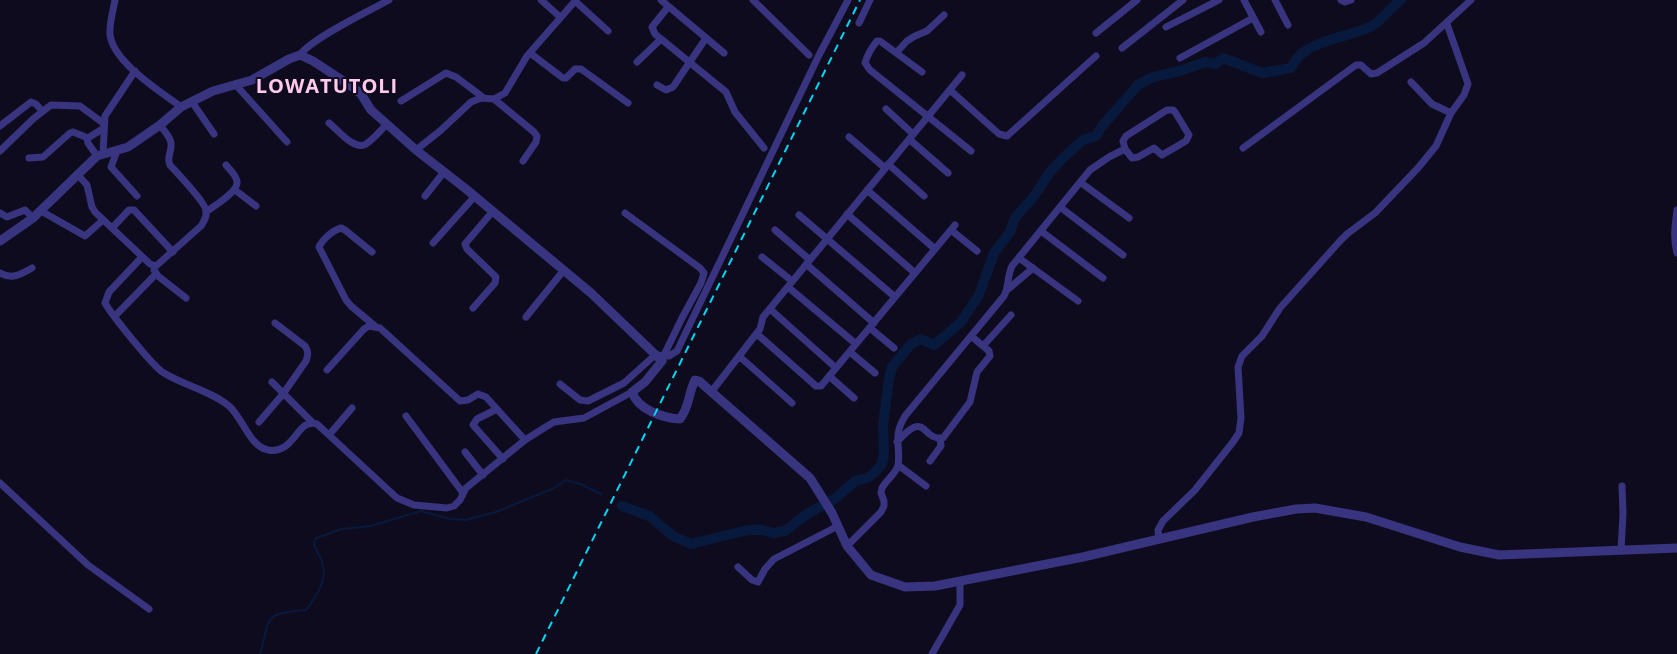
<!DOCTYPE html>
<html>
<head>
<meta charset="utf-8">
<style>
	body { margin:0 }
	canvas { display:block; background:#0f0b1e }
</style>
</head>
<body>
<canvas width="1677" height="654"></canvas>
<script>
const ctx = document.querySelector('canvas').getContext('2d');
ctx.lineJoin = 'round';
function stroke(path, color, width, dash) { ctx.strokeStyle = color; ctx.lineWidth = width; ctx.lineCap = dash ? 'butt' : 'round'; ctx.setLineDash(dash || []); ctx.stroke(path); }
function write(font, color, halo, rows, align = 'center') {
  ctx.font = font + ' "Open Sans",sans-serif'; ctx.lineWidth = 4; ctx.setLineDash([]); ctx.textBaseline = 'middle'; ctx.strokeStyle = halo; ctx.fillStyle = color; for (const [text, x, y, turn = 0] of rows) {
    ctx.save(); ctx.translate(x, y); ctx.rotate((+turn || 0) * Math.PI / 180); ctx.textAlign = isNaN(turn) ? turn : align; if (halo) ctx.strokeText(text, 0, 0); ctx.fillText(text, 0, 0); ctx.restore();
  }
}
const stream = new Path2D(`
	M260,654C271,616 262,614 306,610C318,594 329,579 321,559C319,554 315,549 314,544L315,539L341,529L371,526L421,511L450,519L465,520L496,512L552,489L566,480L580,484L601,494`);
const river = new Path2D(`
	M622,506L649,516L673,536L691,544L748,530H762L773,533L785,531L807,514L836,498L855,481L867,478L874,473L882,464L884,453L883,425L889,379L892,367L911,344L921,339L934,345L961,322L979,295L994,253L1010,232L1015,218L1035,195L1050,172L1064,157L1083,140L1096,136L1102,126L1138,85L1153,77L1180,71L1205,62L1216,64L1223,58L1262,73L1291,68C1293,64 1296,59 1300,55C1316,40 1352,36 1372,26C1381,21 1391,7 1401,0`);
const minor = new Path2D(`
	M115,0C113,11 109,25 110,35C114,63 160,91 181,107
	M541,0L560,17
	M661,0L724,53
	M753,0L809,55
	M1244,0L1261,32
	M1275,0L1288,25
	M1341,0L1345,2L1351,0
	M575,1L608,31
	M668,7L652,27L655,34L726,92L735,112L764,148
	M859,23L870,0
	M1166,27L1219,0
	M1096,33L1137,0
	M1122,48L1183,0
	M897,52L907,41L915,36L927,31L944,15
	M530,53L563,78H566L575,69H581L628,103
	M300,55C309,40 370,10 389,0
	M1180,58L1253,18
	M637,62L661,39
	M922,72L880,41H877C872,47 867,56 865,63L870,70L971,151
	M1411,82L1432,104L1451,113
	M235,84L287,142
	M657,85L666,90L673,87L706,38
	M950,90L999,134L1007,136L1096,56
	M494,99L534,132L537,136L536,142L523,161
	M401,101L446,73L456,77L484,98
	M192,102L214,134
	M886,109L913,134
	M329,123C338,130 354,151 366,144C374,139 381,130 387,124
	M0,126L31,102L36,104L42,111
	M849,137L885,168
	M87,138L88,143L97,156
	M909,139L948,173
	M1243,148L1356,65H1361L1371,74L1377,73L1424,43L1471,0
	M416,150L440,131L471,102L481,98L494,99L505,93L527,56L576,0
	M0,151L33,119L51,105L80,106L103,123
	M117,151L111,167L137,196
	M103,153L105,116L135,71
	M29,158L43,157L70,133L73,132L88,138L104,128
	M888,164L924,196
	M77,174L87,185L92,207L95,212L150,264L156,266L201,226C204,221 207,217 206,211C206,203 177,173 170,165C166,157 172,152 171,144C171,137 164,131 160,125
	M1080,182L1129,218
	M235,190L256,206
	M867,190L935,249
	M425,196L444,172
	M1060,207L1123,255
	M1677,210C1675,225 1673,239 1677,253
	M41,211L85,236L103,220
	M206,212C214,206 238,192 237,182C237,176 230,170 226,165
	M0,213L7,217L25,210L33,218
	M625,213L700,268L704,273L701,283L682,318L664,355
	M847,214L915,273
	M799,215L895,297
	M112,228L129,210H134L173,252
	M775,230L810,260
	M951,230L977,251
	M1041,231L1103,278
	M433,243L475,196
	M372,252L345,230L341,228C333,230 322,240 319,247L346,300L351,306L375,326
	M142,257L109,292L105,303C111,314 154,368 164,373C183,385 211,391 229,406C242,417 250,447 268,450C295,455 297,417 317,424L397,498L414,505L447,508L454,506L460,500L466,488L525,440L544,428L554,422L584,418L632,392
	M762,257L792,281
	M1019,258L1078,301
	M806,264L874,323
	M154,270L158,276L186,298
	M0,273C13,280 21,274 32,268
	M788,287L856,344
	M1007,290L1033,268
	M473,308L495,283L496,277L467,249L465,244L493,211
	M770,309L836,368
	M115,316L156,274
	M526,317L564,270
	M870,328L894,348
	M757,334L816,386H821L955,225
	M983,346L1011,315
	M850,352L875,373
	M739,356L792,403
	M327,370L364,329L369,326L380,328L460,401L468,400L478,394L486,397L525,440
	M829,376L854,398
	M272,382L312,422
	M560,384L580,400L588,401L624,383L655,355L669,356L677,351L819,55L848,0
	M712,391L760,329L763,317L962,75
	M497,409L477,419L473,425L503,459
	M406,416L463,493
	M259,422L283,394L306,361C308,355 309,352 305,346L275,323
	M329,435L352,408
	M897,442C927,408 921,441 943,438L970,402L977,372L990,356L989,351L971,336
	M465,452L483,475
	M930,461L941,446L940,438
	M898,465L926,486
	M0,483L88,565L149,609
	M1159,539L1158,530L1163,521L1195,490L1233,442L1239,433L1241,418L1238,367L1242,356L1262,336L1280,308L1340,241L1347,234L1375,213L1418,168L1436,146L1451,113L1464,95L1468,84L1466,78L1447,24
	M847,546L881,512L884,506V501L881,493L882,488C886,480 896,474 898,465C901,444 892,438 905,416L1004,296C1009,287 1007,276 1012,266L1090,170L1109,157L1125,149L1123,141L1126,136L1167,110H1173L1175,112L1189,135L1186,141L1162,155L1154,148L1138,157L1132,158L1125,149
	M1621,551L1623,513L1622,486
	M738,567L752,580L758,582L765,569L774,559L838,526
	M932,654L960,605V581`);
const tertiary = new Path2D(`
	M0,241L33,218L97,156L128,147L160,125L181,107L213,91L252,80L289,59L300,55L313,61L354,88L361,94L371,110L416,150L466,189L591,293L662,361L645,382L632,392C638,410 663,418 680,419C690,406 688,394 695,380L699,381L810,478L832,513L847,546L871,575L905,587L935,586L1083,557L1253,517L1296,509L1315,508L1366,517L1460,547L1499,555L1677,548`);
const rail = new Path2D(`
	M536,654L860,0`);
const districtNames = [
	["LOWATUTOLI",327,87]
];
stroke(stream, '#07193c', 2);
stroke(river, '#07193c', 10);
stroke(minor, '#38347f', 7);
stroke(tertiary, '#38347f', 9);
stroke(rail, '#00d7f3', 2, [8, 6]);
ctx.letterSpacing = '1px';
write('bold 20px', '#ffcaeb', '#0f0b1e', districtNames);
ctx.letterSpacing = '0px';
</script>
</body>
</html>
